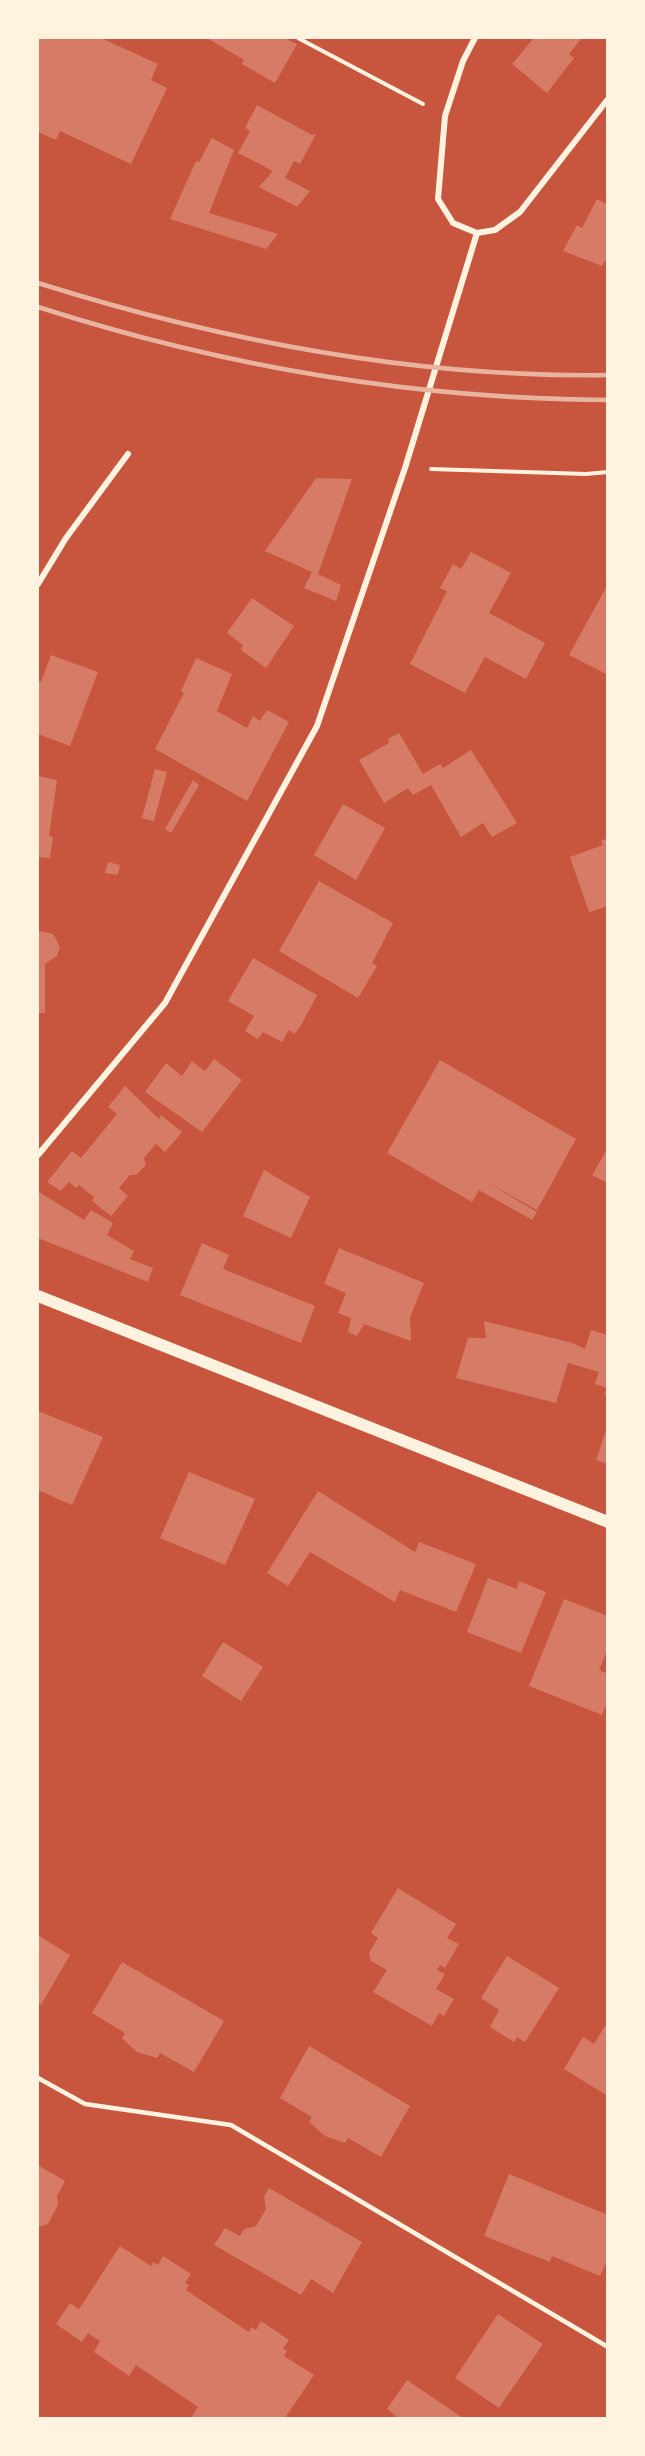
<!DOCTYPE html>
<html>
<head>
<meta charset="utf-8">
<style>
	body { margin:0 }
	#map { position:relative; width:645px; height:2456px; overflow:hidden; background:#c8553d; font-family:"IBM Plex Serif",serif }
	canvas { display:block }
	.frame { position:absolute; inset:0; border:39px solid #fff3e0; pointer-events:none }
</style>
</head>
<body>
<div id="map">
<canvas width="645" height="2456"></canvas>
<div class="frame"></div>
</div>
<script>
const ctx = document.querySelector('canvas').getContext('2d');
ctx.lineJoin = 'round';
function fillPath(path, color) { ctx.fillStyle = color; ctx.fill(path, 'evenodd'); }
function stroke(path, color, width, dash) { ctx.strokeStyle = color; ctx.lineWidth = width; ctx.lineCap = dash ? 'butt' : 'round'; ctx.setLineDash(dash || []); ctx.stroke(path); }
const building = new Path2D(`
	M38,38H101L158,64L151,80L167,88L131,164L60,131L56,140L38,132Z
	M207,38H284L297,44L275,83L242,64L244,60Z
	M534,38H582L569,54L574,58L547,93L512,64Z
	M257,105L312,135L316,134L300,164L294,161L285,178L310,191L297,207L259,187L273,171L238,153L250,131L245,128Z
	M212,138L234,150L209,213L278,234L266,249L170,219L196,161L199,162Z
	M597,199L608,205V263L605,261L602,266L563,251L577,225L582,228Z
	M316,478L352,479L318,574L341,585L336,601L304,588L312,572L265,551Z
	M471,552L511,573L489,613L545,643L526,679L485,657L465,693L410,664L447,591L440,588L453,564L461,569Z
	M608,584V675L569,655Z
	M252,598L294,626L266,668L241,650L243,645L227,633Z
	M51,655L98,672L70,746L38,734V681L41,682Z
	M196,658L232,674L217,711L247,728L253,716L260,721L267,710L289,722L247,801L155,749L184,693L181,691Z
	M399,733L423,774L440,764L443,768L471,750L517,823L492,837L483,823L461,837L431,785L413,795L408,788L384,803L359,760L389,743L388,739Z
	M155,769L167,772L154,821L142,818Z
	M38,776L57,780L49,836L53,837L50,858L38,857Z
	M193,780L199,785L171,833L165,829Z
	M343,804L385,828L356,880L314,855Z
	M608,838V906L589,912L570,857L603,845L601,841Z
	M108,862L120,865L118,875L105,873Z
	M319,881L393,923L372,963L377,966L358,998L279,951Z
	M38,931L53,934L60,947L57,956L45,964V1013H38Z
	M253,958L317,995L300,1027L294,1034L289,1030L282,1042L263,1032L258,1039L245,1031L254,1016L228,1001Z
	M214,1059L242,1080L202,1132L145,1092L166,1063L182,1076L192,1061L205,1071Z
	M440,1060L576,1139L537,1210L483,1180L537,1212L532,1220L479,1190L472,1202L387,1153Z
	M125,1086L159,1119L161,1115L182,1132L165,1152L156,1144L144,1158L146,1165L136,1175H130L119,1188L128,1196L111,1216L92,1201L94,1197L79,1185L76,1188L69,1182L61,1191L47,1182L72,1151L81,1158L117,1114L108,1107Z
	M608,1148V1183L592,1175Z
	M264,1170L310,1197L291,1238L243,1216Z
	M39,1192L84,1220L91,1210L113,1223L107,1235L134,1251L130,1259L153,1268L148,1282L38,1238Z
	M202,1243L229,1255L223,1269L315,1306L301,1343L180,1295Z
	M339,1248L424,1283L410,1317L411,1341L364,1324L357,1336L348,1332L351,1318L338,1313L346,1293L324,1284Z
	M484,1321L573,1343L585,1349L591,1330L608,1335V1395L604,1394L607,1388L595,1384L599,1372L568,1363L556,1403L456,1378L468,1338H486Z
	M38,1411L103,1437L72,1505L38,1490Z
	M607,1428H608V1464L596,1460Z
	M189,1472L255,1499L225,1565L160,1538Z
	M318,1491L415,1552L419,1542L476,1564L456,1612L400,1590L395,1602L310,1552L288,1586L267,1573Z
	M488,1578L517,1589L519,1581L546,1592L521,1653L467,1632Z
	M564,1599L608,1616V1648L599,1670L608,1674V1700L602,1715L529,1686Z
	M223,1642L263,1667L241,1701L202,1676Z
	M398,1888L456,1924L447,1938L459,1944L445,1968L440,1965L437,1970L445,1974L436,1989L454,1999L444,2016L439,2013L432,2026L373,1992L387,1970L371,1961L369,1953L378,1938L371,1933Z
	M38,1935L70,1955L41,2005L38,2003Z
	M507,1956L559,1988L525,2042L517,2037L514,2042L490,2027L499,2010L481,1998Z
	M122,1962L224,2021L194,2072L160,2053L157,2058L137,2052L122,2038L125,2033L92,2013Z
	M608,2021V2096L564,2069L583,2037L594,2044Z
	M309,2046L410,2106L381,2157L348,2138L345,2143L325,2136L309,2122L312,2117L280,2098Z
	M38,2165L65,2181L57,2196L58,2205L48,2224L38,2227Z
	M509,2174L608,2215V2258L600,2276L552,2256L550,2262L484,2236Z
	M269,2188L362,2242L333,2293L311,2279L301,2295L214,2245L225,2228L240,2236L244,2229L256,2226L266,2209L264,2196Z
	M120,2246L151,2266L153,2262L158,2265L163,2256L191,2274L185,2283L189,2285L186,2290L249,2332L251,2327L256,2330L261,2321L289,2340L283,2348L287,2351L284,2356L314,2375L285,2418H191L198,2407L136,2365L129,2376L94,2352L100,2341L88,2333L82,2342L56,2324L70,2303L79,2309Z
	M498,2314L543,2344L499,2408L455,2378Z
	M407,2380L463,2418H394L396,2416L387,2409Z`);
const path = new Path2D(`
	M298,38L423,104
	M431,469L586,474L608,472`);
const service = new Path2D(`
	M38,2078L85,2104L231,2125L608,2347`);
const minor = new Path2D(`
	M475,38L463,61L445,116L438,199L453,223L477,233
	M38,584L66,538L128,454
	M38,1155L165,1003L317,726L405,468L477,233L495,230L520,212L608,99`);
const secondary = new Path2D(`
	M38,1296L608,1522`);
const rail = new Path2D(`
	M38,283C222,341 413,378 608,375
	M38,307C222,366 413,399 608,400`);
fillPath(building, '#d67c66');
stroke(path, '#fff3e0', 4);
stroke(service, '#fff3e0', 4.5);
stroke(minor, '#fff3e0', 6);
stroke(secondary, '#fff3e0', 12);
stroke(rail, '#e9b49f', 4.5);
</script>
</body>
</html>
